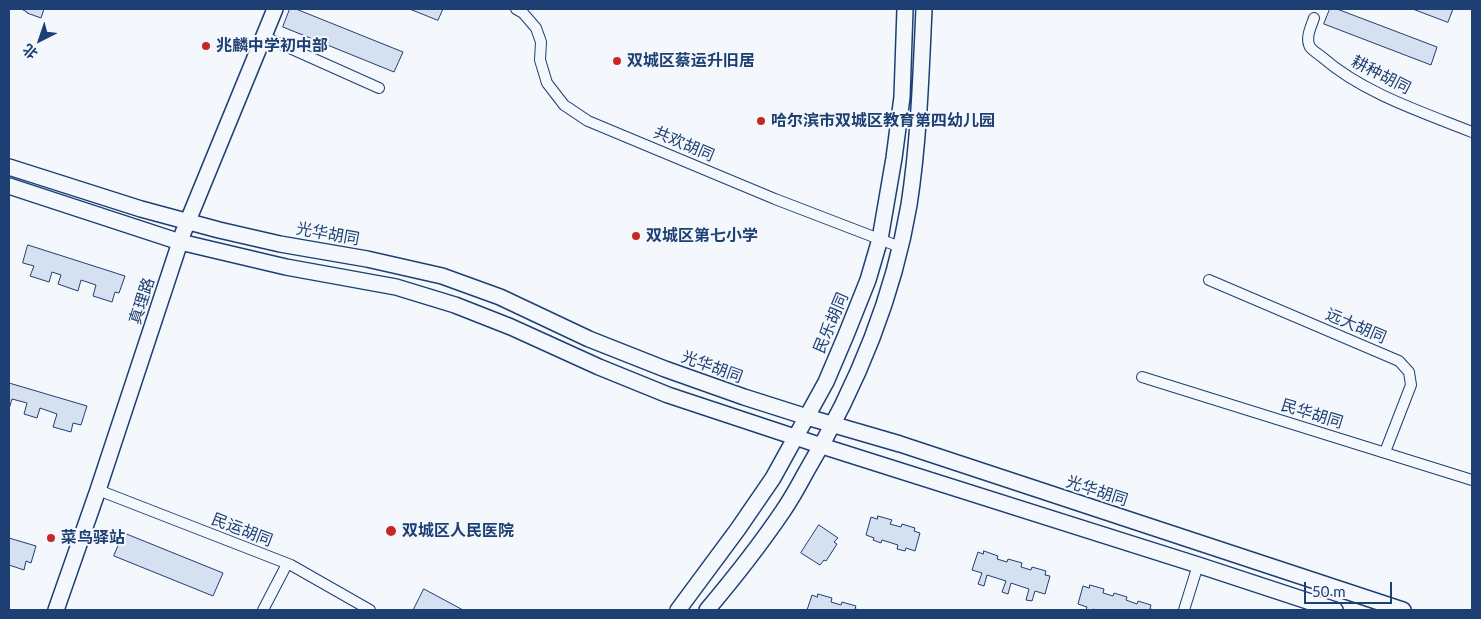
<!DOCTYPE html>
<html>
<head>
<meta charset="utf-8">
<style>
	body { margin:0 }
	#map { position:relative; width:1481px; height:619px; overflow:hidden; background:#f4f7fb; font-family:Lato,"Noto Sans SC",sans-serif }
	canvas { display:block }
	.frame { position:absolute; inset:0; border:10px solid #1d3f73; pointer-events:none }
	.north { position:absolute; left:15px; top:15px; width:50px; height:50px; -webkit-text-stroke:4px #f4f7fb; paint-order:stroke; rotate:221deg; font-size:14px; font-weight:700; line-height:20px; text-align:center; color:#1d3f73 }
	.north::after { content:''; display:block; margin:auto; width:18px; height:22px; background:#1d3f73; clip-path:polygon(50% 0,100% 100%,50% 72%,0 100%) }
	.scale { position:absolute; left:1304px; top:582px; width:88px; height:22px; box-sizing:border-box; border:2px solid #1d3f73; border-top:0; padding-left:6px; font-size:15px; line-height:18px; white-space:nowrap; color:#1d3f73; -webkit-text-stroke:4px #f4f7fb; paint-order:stroke }
</style>
</head>
<body>
<div id="map">
<canvas width="1481" height="619"></canvas>
<div class="frame"></div>
<div class="north">北</div>
<div class="scale">50 m</div>
</div>
<script>
const ctx = document.querySelector('canvas').getContext('2d');
ctx.lineJoin = 'round';
function fillPath(path, color) { ctx.fillStyle = color; ctx.fill(path, 'evenodd'); }
function stroke(path, color, width, dash) { ctx.strokeStyle = color; ctx.lineWidth = width; ctx.lineCap = dash ? 'butt' : 'round'; ctx.setLineDash(dash || []); ctx.stroke(path); }
function write(font, color, halo, rows, align = 'center') {
  ctx.font = font + ' Lato,"Noto Sans SC",sans-serif'; ctx.lineWidth = 4; ctx.setLineDash([]); ctx.textBaseline = 'middle'; ctx.strokeStyle = halo; ctx.fillStyle = color; for (const [text, x, y, turn = 0] of rows) {
    ctx.save(); ctx.translate(x, y); ctx.rotate((+turn || 0) * Math.PI / 180); ctx.textAlign = isNaN(turn) ? turn : align; if (halo) ctx.strokeText(text, 0, 0); ctx.fillText(text, 0, 0); ctx.restore();
  }
}
const building = new Path2D(`
	M23,9H44L41,18L27,13V12L23,10Z
	M290,9H296L403,52L394,72L283,27Z
	M410,9H443L438,20Z
	M1330,9H1337L1437,47L1431,65L1324,24Z
	M1413,9H1453L1448,22Z
	M28,245L125,276L119,293L115,292L112,302L93,296L96,285L81,280L78,291L58,284L61,275L52,272L49,282L30,276L34,266L23,263Z
	M9,383L87,406L81,425L73,423L71,432L53,427L57,414L40,408L37,418L24,414L27,403L12,399L9,409Z
	M878,516L892,520L890,524L901,527L902,524L915,528L914,531L920,533L915,551L906,548L905,551L897,549L898,545L882,540L881,543L873,540L874,538L866,535L871,517L877,519Z
	M819,525L838,538L834,542L837,544L826,561L824,560L820,565L801,553Z
	M124,533L223,573L213,596L114,556Z
	M9,538L36,546L31,563L26,561L24,570L9,565Z
	M984,551L998,556L997,559L1007,562L1008,559L1022,563L1021,567L1031,570L1032,567L1046,571L1045,575L1050,576L1045,594L1035,591L1032,601L1026,600L1029,589L1011,583L1008,594L1002,592L1006,581L987,575L984,586L978,584L982,573L972,570L978,552L983,554Z
	M1090,585L1104,589L1103,593L1113,596L1114,593L1127,597L1126,600L1137,604L1138,601L1151,605L1150,609L1155,610H1096L1093,609V610H1086L1087,607L1078,604L1083,586L1089,588Z
	M424,589L463,610H416L414,609Z
	M818,594L832,598L831,602L841,605L842,602L856,606L855,609L860,610H807L812,595L817,597Z`);
const street = new Path2D(`
	M516,9L523,13L536,28L541,42L540,60L547,83L564,105L588,121L775,199L900,247
	M1314,18C1311,27 1305,38 1310,47C1313,51 1318,54 1322,57C1363,93 1422,112 1472,132
	M265,37L379,88
	M1209,280L1399,361L1409,372L1411,385L1385,452
	M1142,377L1472,480
	M98,490L291,565L370,610
	M263,610L287,564
	M1184,610L1198,565`);
const secondary = new Path2D(`
	M9,167L141,209L219,230L280,244L367,259L442,276L500,297L589,339L665,369L744,397L807,417L900,444L1403,610
	M9,186L180,242L286,267L396,287L455,305L511,327L599,367L668,395L822,446L1198,565L1335,610
	M56,610L98,490L183,233L275,9
	M678,610L738,529L773,478L826,382L846,335L868,280L880,239L894,158L902,97L905,9
	M707,610C734,578 760,545 783,511C792,498 799,485 806,472C855,390 893,299 909,205C919,140 921,74 924,9`);
const markers = [
	[206,46,5,"#c62828"],
	[617,61,5,"#c62828"],
	[761,121,5,"#c62828"],
	[636,236,5,"#c62828"],
	[391,531,6,"#c62828"],
	[51,538,5,"#c62828"]
];
const poiNames = [
	["兆麟中学初中部",216,46],
	["双城区蔡运升旧居",627,61],
	["哈尔滨市双城区教育第四幼儿园",771,121],
	["双城区第七小学",646,236],
	["双城区人民医院",402,531],
	["菜鸟驿站",61,538]
];
const streetNames = [
	["耕种胡同",1381,75,27],
	["共欢胡同",684,144,23],
	["光华胡同",328,234,10],
	["真理路",142,301,-72],
	["民乐胡同",831,323,-67],
	["远大胡同",1356,326,23],
	["光华胡同",712,367,20],
	["民华胡同",1312,414,17],
	["光华胡同",1097,491,18],
	["民运胡同",242,530,21]
];
fillPath(building, '#d5e0f0');
stroke(building, '#1d3f73', 1);
stroke(street, '#1d3f73', 12);
stroke(secondary, '#1d3f73', 18);
stroke(street, '#f4f7fb', 10);
stroke(secondary, '#f4f7fb', 15);
for (const [x, y, r, color] of markers) { const dot = new Path2D(); dot.arc(x, y, r, 0, 2 * Math.PI); ctx.fillStyle = color; ctx.fill(dot); stroke(dot, '#f4f7fb', 2); }
write('bold 16px', '#1d3f73', '#f4f7fb', poiNames, 'left');
write('16px', '#1d3f73', '#f4f7fb', streetNames);
</script>
</body>
</html>
